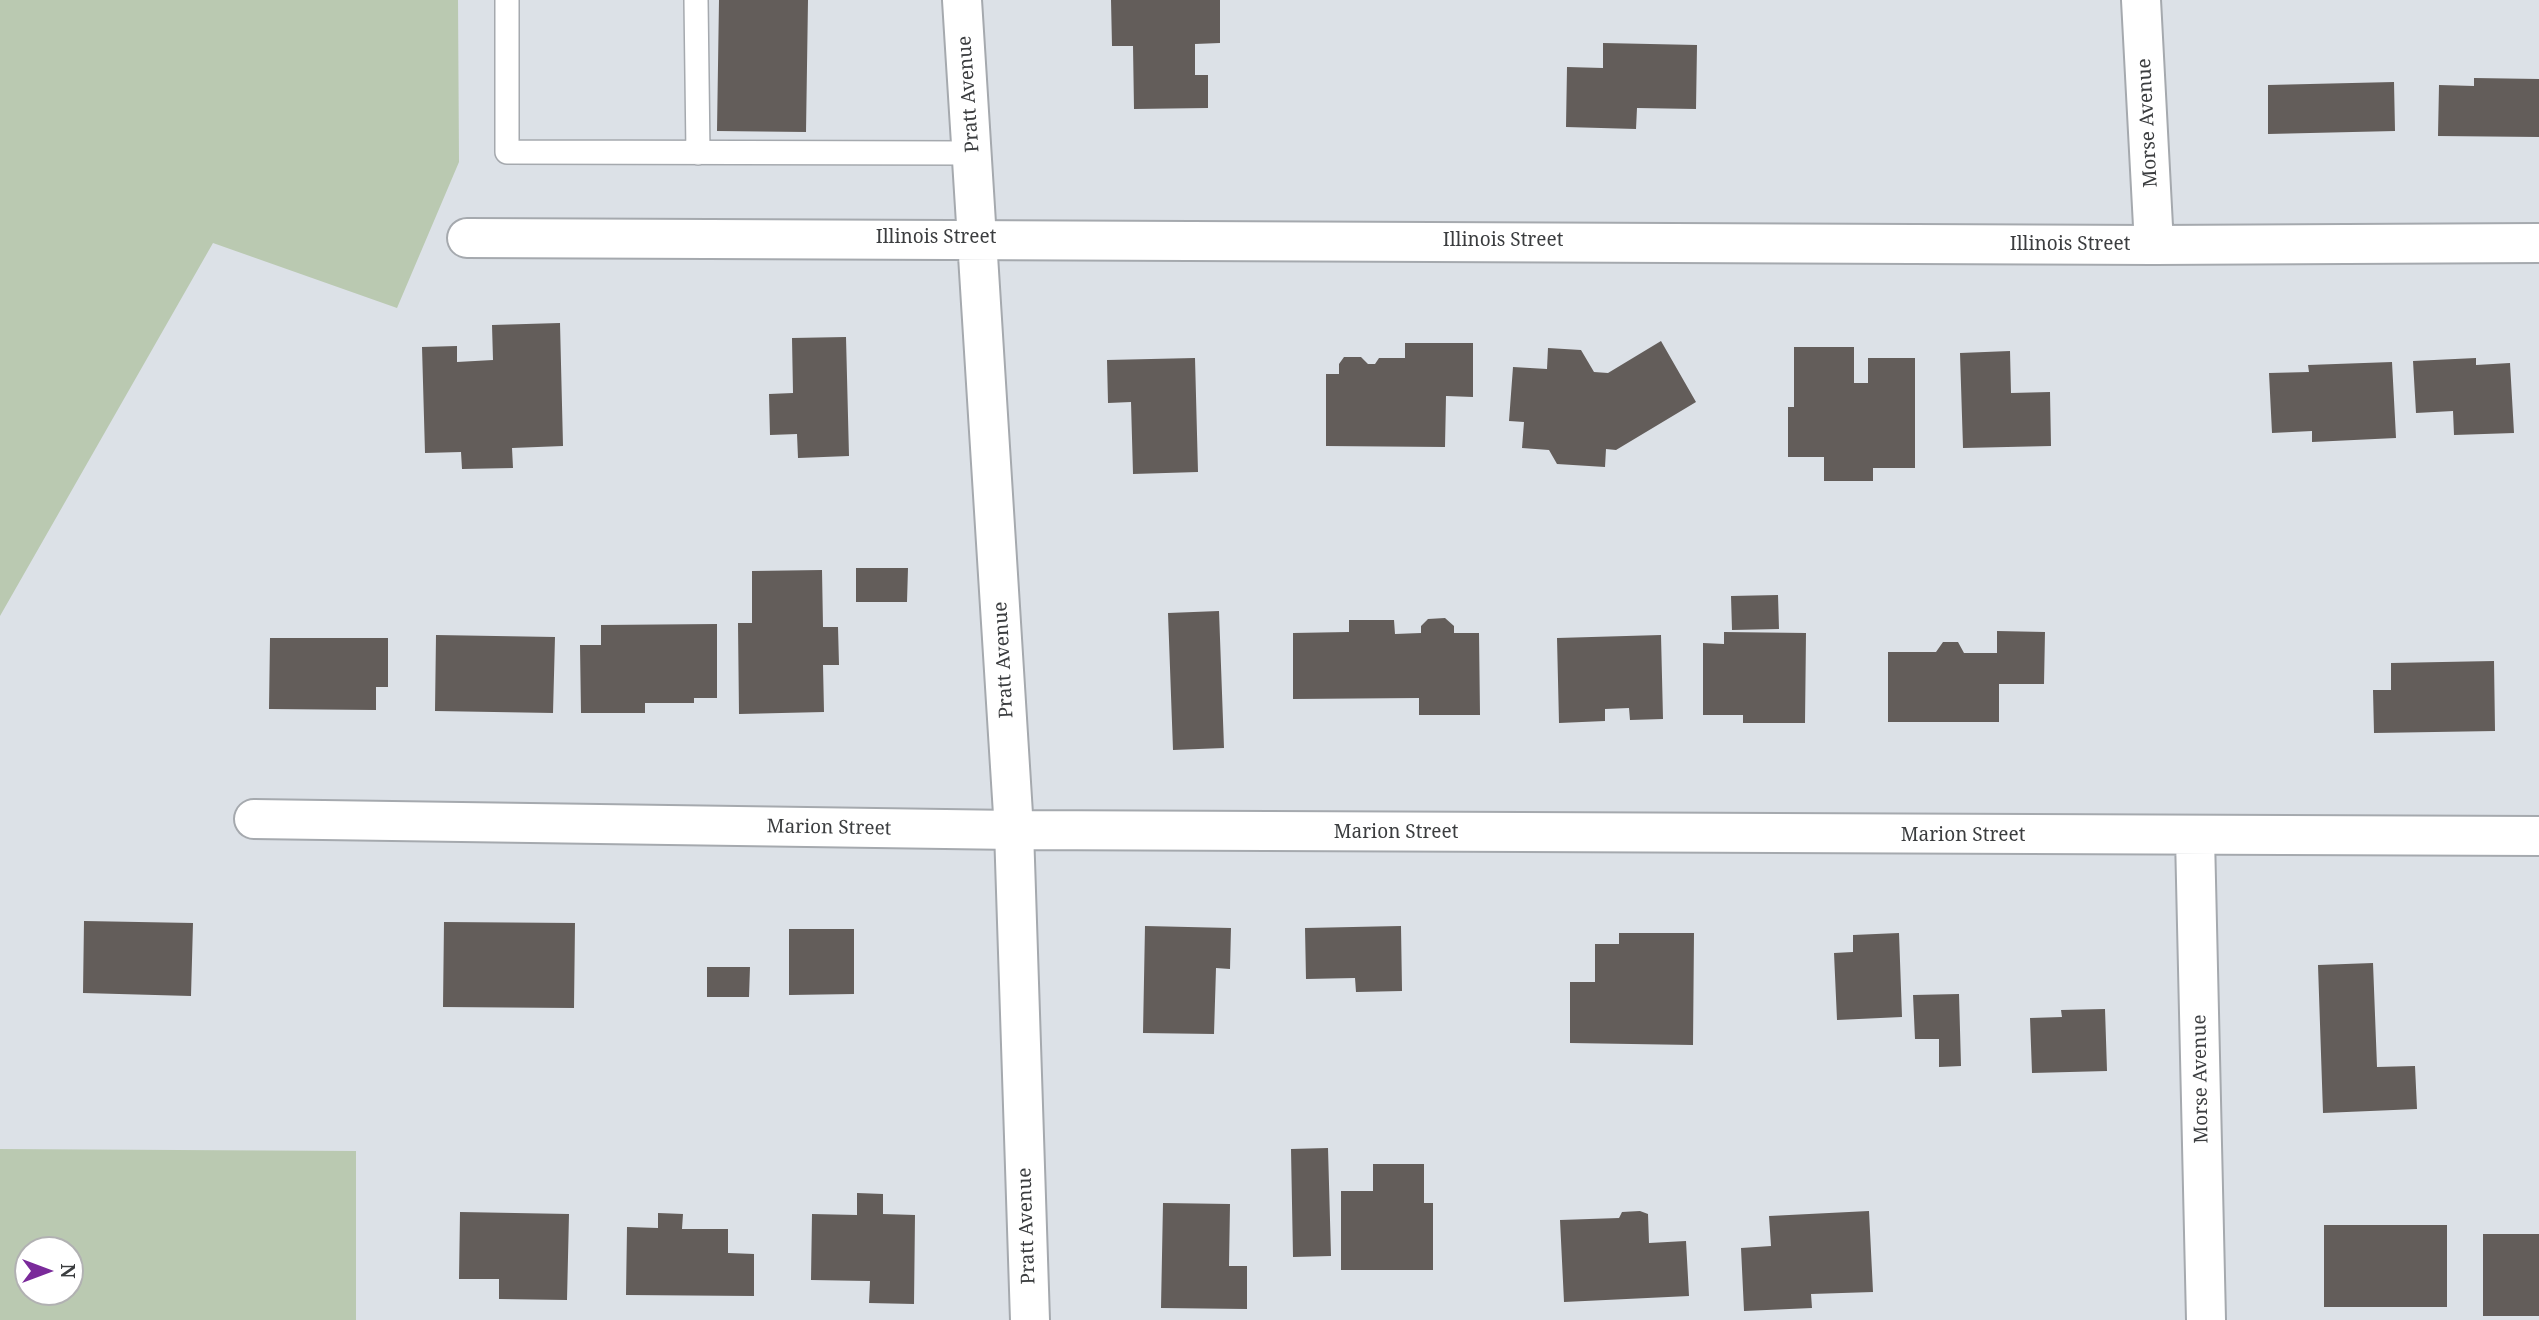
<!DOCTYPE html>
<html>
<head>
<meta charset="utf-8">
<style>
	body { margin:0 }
	#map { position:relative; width:2539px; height:1320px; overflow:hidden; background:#dce1e7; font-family:"Noto Serif",serif }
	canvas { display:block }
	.north { position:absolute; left:14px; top:1236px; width:70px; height:70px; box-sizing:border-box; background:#fff; border:2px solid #b1b1b2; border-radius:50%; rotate:90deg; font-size:19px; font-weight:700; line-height:28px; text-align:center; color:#3b3d3f }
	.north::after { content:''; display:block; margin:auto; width:24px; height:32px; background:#7a2a9a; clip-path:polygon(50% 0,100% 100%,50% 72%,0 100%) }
</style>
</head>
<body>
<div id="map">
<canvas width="2539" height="1320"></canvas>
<div class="north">N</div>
</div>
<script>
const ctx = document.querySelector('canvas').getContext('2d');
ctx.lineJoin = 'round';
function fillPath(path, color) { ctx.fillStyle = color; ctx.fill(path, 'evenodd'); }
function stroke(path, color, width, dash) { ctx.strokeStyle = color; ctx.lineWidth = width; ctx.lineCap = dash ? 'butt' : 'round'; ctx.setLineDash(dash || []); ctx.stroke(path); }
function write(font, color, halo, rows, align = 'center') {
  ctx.font = font + ' "Noto Serif",serif'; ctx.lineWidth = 7; ctx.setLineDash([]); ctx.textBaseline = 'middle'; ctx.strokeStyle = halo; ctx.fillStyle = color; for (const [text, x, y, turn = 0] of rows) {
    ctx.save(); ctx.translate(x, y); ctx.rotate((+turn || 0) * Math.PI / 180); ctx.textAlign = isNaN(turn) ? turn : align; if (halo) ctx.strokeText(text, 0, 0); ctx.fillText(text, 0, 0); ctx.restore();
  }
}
const green = new Path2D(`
	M0,0H458L459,162L397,308L213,243L0,616Z
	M0,1149L356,1151V1320H0ZM70,1250V1292H28V1250Z`);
const building = new Path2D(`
	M719,0H808L806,132L717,131Z
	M1111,0H1220V43L1195,44V75H1208V108L1134,109L1133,46H1112Z
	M1603,43L1697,45L1696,109L1637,108L1636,129L1566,127L1567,67L1603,68Z
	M2474,78L2539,79V137L2438,136L2439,85L2474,86Z
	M2394,82L2395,131L2268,134V85Z
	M560,323L563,446L512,448L513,468L462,469L461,452L425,453L422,347L457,346V362L493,360L492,325Z
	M846,337L849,456L798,458L797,434L770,435L769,394L793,393L792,338Z
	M1661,341L1696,402L1616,450L1606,449L1605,467L1557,464L1549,450L1522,448L1524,422L1509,421L1513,367L1547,369L1548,348L1581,350L1594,372L1608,373Z
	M1405,343H1473V397L1446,396L1445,447L1326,446V374H1339V364L1344,357H1361L1368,364H1375L1379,358H1405Z
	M1794,347H1854V383H1868V358H1915V468H1873V481H1824V457H1788V407H1794Z
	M2010,351L2011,393L2050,392L2051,446L1963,448L1960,353Z
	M1195,358L1198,472L1133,474L1131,402L1108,403L1107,360Z
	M2476,358V365L2510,363L2514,433L2454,435L2453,411L2416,413L2413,361Z
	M2392,362L2396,438L2312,442V431L2272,433L2269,373L2309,372L2308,365Z
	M856,568H908L907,602H856Z
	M822,570L823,627H838L839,665H823L824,712L739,714L738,623H752V571Z
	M1778,595L1779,629L1732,630L1731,596Z
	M1219,611L1224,748L1173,750L1168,613Z
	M1445,618L1454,626V633H1479L1480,715H1419V698L1293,699V633L1349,632V620H1394L1395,634L1421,633V626L1428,619Z
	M717,624V698H694V703H645V713H581L580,645H601V625Z
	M1997,631L2045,632L2044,684H1999V722H1888V652H1936L1943,642H1958L1964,653H1997Z
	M1724,632L1806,633L1805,723H1743V715H1703V643L1724,644Z
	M436,635L555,637L553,713L435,711Z
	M1661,635L1663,719L1630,720L1629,708L1605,709V721L1559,723L1557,638Z
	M270,638H388V687H376V710L269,709Z
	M2494,661L2495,731L2374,733L2373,690H2391V663Z
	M84,921L193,923L191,996L83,993Z
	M444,922L575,923L574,1008L443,1007Z
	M1145,926L1231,928L1230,969L1216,968L1214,1034L1143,1033Z
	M1401,926L1402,991L1356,992L1355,978L1306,979L1305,928Z
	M789,929H854V994L789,995Z
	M1619,933H1694L1693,1045L1570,1043V982H1595V944H1619Z
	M1899,933L1902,1017L1837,1020L1834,953L1853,952V935Z
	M2373,963L2377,1067L2415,1066L2417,1109L2323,1113L2318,965Z
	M707,967H750L749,997H707Z
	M1959,994L1961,1066L1939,1067V1039H1915L1913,995Z
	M2105,1009L2107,1071L2032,1073L2030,1018L2062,1017L2061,1010Z
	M1328,1148L1331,1256L1293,1257L1291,1149Z
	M1373,1164H1424V1203H1433V1270H1341V1191H1373Z
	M857,1193L883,1194V1214L915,1215L914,1304L869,1303L870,1281L811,1280L812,1214L857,1215Z
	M1163,1203L1230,1204L1229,1266H1247V1309L1161,1308Z
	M1640,1211L1648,1214L1649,1243L1686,1241L1689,1296L1564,1302L1560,1220L1619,1218L1622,1212Z
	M1869,1211L1873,1292L1811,1294L1812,1308L1744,1311L1741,1248L1771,1246L1769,1216Z
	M460,1212L569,1214L567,1300L499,1299V1279H459Z
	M658,1213L683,1214L682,1229H728V1253L754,1254V1296L626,1295L627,1227L658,1228Z
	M2324,1225H2447V1307H2324Z
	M2483,1234H2539V1316H2483Z`);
const service = new Path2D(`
	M507,0V152L973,153
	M696,0L698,153`);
const minor = new Path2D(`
	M962,0L1014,830L1030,1320
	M2141,0L2154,245
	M467,238L2154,245L2539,243
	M254,819L1014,830L2539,836
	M2195,837L2206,1320`);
const streetNames = [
	["Pratt Avenue",969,94,-94],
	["Morse Avenue",2148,123,-93],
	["Illinois Street",936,238],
	["Illinois Street",1503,241],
	["Illinois Street",2070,245],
	["Pratt Avenue",1004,660,-93],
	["Marion Street",829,828,1],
	["Marion Street",1396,833],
	["Marion Street",1963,836],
	["Morse Avenue",2201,1079,-91],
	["Pratt Avenue",1027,1226,-92]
];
fillPath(green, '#bac9b1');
fillPath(building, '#635d5a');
stroke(service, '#a5a9ae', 26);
stroke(minor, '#a5a9ae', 42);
stroke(service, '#fff', 23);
stroke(minor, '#fff', 38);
write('19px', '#3b3d3f', '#fff', streetNames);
</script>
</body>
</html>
